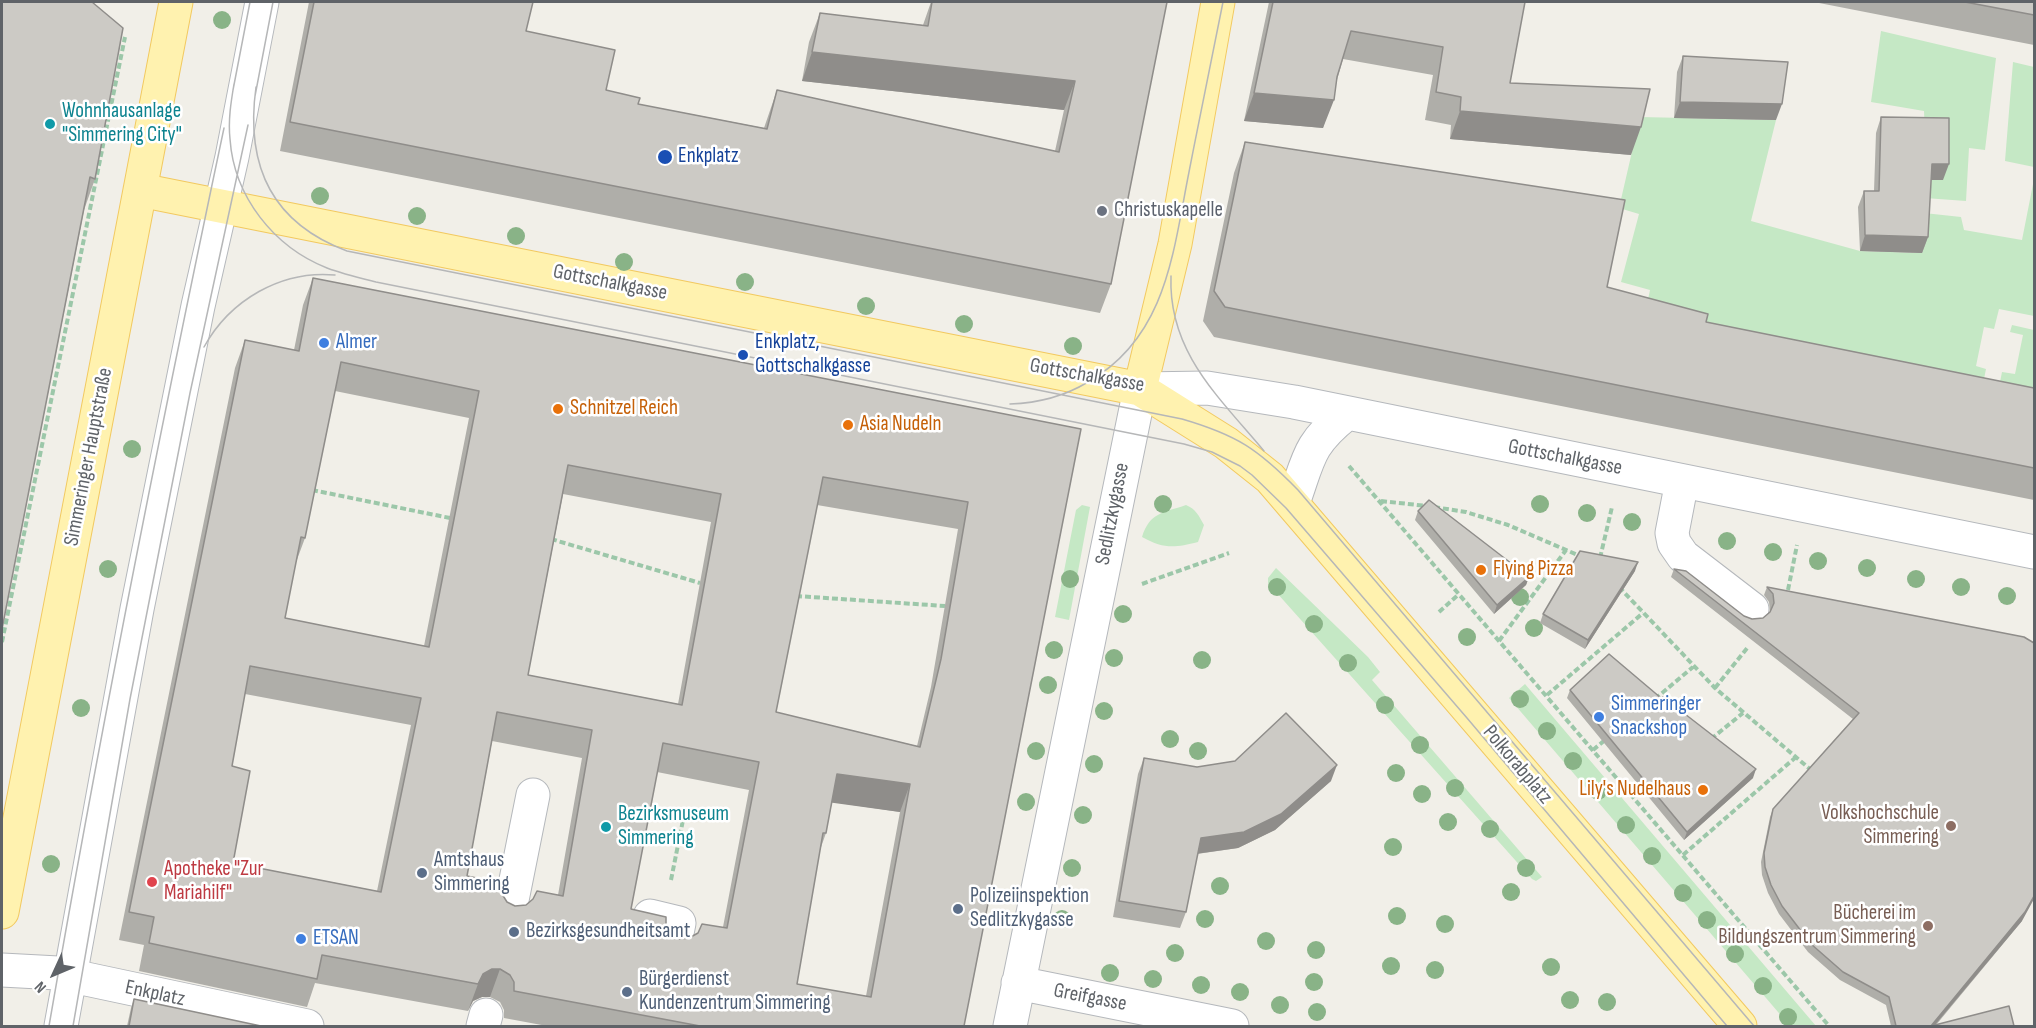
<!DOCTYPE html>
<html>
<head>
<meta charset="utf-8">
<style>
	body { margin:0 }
	#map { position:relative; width:2036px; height:1028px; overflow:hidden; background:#f1efe8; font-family:"Sofia Sans Condensed",sans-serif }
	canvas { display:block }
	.frame { position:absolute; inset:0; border:3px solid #5f6368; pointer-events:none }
	.north { position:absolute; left:24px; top:944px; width:60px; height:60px; -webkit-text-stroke:4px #fff; paint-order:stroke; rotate:226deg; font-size:16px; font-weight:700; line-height:24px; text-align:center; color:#5f6368 }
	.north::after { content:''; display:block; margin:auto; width:21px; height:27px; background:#5f6368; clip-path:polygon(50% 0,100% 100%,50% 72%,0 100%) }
</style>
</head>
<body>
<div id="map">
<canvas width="2036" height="1028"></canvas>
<div class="frame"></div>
<div class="north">N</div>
</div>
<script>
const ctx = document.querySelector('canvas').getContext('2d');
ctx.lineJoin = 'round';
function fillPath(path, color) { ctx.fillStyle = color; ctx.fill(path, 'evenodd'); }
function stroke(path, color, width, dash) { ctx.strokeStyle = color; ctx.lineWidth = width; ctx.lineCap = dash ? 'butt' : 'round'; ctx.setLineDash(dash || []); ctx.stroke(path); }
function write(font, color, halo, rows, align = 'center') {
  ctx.font = font + ' "Sofia Sans Condensed",sans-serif'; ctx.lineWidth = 5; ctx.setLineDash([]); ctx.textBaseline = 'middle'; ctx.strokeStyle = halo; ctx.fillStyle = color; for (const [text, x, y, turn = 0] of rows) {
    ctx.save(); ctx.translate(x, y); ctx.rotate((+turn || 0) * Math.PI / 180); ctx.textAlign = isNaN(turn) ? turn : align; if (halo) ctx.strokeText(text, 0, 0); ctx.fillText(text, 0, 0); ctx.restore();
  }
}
const green = new Path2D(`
	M1881,31L1996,58L1985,150L1969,148L1966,201L1925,198L1926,180H1943L1925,134L1924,111L1871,102Z
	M2013,62L2034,67V167L2005,161Z
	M1640,117L1776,120L1751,221L1860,251L1922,253L1924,213L1961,217L1964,230L2022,240L2034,179V316L1999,309L1994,329L1984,327L1976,366L1986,369L1980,399L1642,329L1650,290L1621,282L1639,214L1619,208Z
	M2012,325L2034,330V410L1996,402L2002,372L2015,374L2023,335L2010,332Z
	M1082,505L1090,507L1069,620L1055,617L1076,510Z
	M1186,505C1196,509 1199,516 1204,525L1198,542C1174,548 1164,549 1142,537C1150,512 1163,513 1186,505Z
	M1276,568L1368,657L1380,672L1372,680L1542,877L1536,881L1532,879L1268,583V578Z
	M1525,684L1816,1026H1790L1509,698Z`);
const path = new Path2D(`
	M1349,466L1829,1026
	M312,490L450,518
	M1381,501L1427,506
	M1434,507L1466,512L1508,525L1580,556
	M551,539L700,583
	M1600,558L1612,507
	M1142,584L1229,553
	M1619,587L1715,688L1811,770
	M1788,590L1797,545
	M796,596L945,606
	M1439,612L1459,594
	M1499,641L1566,550
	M2,642L125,37
	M1715,688L1748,647
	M1547,695L1643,613
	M1655,699L1693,667
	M1711,739L1743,713
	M1593,750L1605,740
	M1683,855L1796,757
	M671,880L685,810`);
const minor = new Path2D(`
	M1682,481L1672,533L1674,543L1683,556L1752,609
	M1293,503C1309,459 1307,445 1346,414
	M509,915L533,795
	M650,916L679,923L674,948
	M2,970L58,973L307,1026
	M1018,983L1232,1026
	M61,1026L137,609L198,306L232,157L262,2
	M483,1026L486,1015
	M1010,1026L1140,389L1207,388L1294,402L2034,552`);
const major = new Path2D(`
	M140,190L1140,389L1226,443L1270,478L1740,1026
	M1140,389L1175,244L1218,2
	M2,912L176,2`);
const tram = new Path2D(`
	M234,84C231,102 228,120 230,139C234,197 274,247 327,268C343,274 360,278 376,282L1184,444L1212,452L1240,466L1252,475L1286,508L1467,718L1727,1026
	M256,87C245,166 272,223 347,251L1182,419C1237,435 1258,449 1298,490L1754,1026
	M233,90L250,2
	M255,96L273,2
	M1171,276C1168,352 1219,397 1264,451
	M204,347C230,300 281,270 335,275
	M1010,404C1038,403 1065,396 1088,382C1167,337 1173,252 1189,172C1200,115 1212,58 1223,2
	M49,1026C101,726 161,426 224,128
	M73,1026L130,699L190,393L248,125`);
const trees = [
	[222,20],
	[320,196],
	[417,216],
	[516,236],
	[624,262],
	[745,282],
	[866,306],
	[964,324],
	[1073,346],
	[132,449],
	[1163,504],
	[1540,504],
	[1587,513],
	[1632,522],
	[1727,541],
	[1773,552],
	[1818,561],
	[1867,568],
	[108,569],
	[1070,579],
	[1916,579],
	[1277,587],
	[1961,587],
	[2007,596],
	[1520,597],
	[1123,614],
	[1314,624],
	[1534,628],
	[1467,637],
	[1054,650],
	[1114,658],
	[1202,660],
	[1348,663],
	[1048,685],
	[1520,699],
	[1385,705],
	[81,708],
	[1104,711],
	[1547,731],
	[1170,739],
	[1420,745],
	[1036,751],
	[1198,751],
	[1573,761],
	[1094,764],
	[1396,773],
	[1455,788],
	[1598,791],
	[1422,794],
	[1026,802],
	[1083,815],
	[1448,822],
	[1626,825],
	[1490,829],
	[1393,847],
	[1652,856],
	[51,864],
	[1072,868],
	[1526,868],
	[1220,886],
	[1511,892],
	[1683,893],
	[1397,916],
	[1062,919],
	[1205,919],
	[1707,920],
	[1445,924],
	[1266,941],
	[1316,950],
	[1175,953],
	[1735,954],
	[1391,966],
	[1551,967],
	[1435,970],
	[1110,973],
	[1153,979],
	[1314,982],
	[1201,985],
	[1763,986],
	[1240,992],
	[1570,1000],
	[1607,1002],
	[1280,1005],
	[1317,1012],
	[1788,1017]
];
const wall = new Path2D(`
	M2,2L95,179L84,210L2,629Z
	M309,2H533L526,31L606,90L638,104L764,128L777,90L1055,151L1064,110L802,81L809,42L820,13L923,25L931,2H1167L1111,284L1100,313L280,151Z
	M1269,2H1525L1510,83L1631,155L1450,139L1451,125L1425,120L1433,75L1343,59L1323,128L1244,121Z
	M1814,2H2034V45Z
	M1683,56L1776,120L1674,118L1677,72Z
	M1881,117L1943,180H1931L1928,237L1922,253L1860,251L1858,207L1864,191H1874L1876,133Z
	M1245,142L1607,287L1706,322L2034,388V500L1214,337L1203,321L1234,173Z
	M313,278L1081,429L964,1026H547L504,1018V1010L500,1002L490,997H482L473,1001L468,1011L315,983L307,1007L139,971L144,945L119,940L235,368L245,340L294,350L303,305ZM335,391L469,418L424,646L285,618L295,565L305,538ZM563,494L711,522L678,704L528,675ZM817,505L958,529L931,687L917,746L776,712ZM245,694L411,725L377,891L233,863L232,766ZM492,741L582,758L558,895L533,899L526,905L515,906L507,902L502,894L467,876ZM657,772L749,790L723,927L698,933L689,938L680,939L671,934L666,926L631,909ZM832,802L900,812L866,996L797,984L820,850L826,833Z
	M1418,511L1529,577L1526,585L1494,614L1415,520Z
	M1674,569L1744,616L1752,619L1763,618L1770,612L1769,602L1764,595L1767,587L2022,921L1936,1025L2014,1026H1891L1886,1005L1840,980L1808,952L1779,914L1768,893L1762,875L1761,862L1770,817L1773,809L1853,719L1671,577Z
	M1635,571L1585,649L1540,623L1543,614Z
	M1570,690L1753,778L1684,840L1567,698Z
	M1144,758L1197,767L1331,781L1275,830L1238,848L1197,854L1186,912L1180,928L1113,917L1138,774Z
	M134,999L261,1026H127L131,1008Z`);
const shadedWall = new Path2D(`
	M812,52L1075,81L1064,110L802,81Z
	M1254,93L1334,100L1323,128L1244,121Z
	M1680,102L1782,104L1776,120L1674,118Z
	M1460,111L1641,127L1631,155L1450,139Z
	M1932,164H1949L1943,180H1926Z
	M1865,235L1928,237L1922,253L1860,251Z
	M1638,562L1635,571L1585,649L1588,640Z
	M1529,577L1526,585L1494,614L1497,605Z
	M1337,765L1331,781L1275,830L1238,848L1195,854L1201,838Z
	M1756,769L1753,778L1684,840L1687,832Z
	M837,774L910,784L900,812L827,802Z
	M2034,896V899L2022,921L1934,1026H1931Z
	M492,969H500L490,997H482L473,1001L468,1011L478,984L483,974Z`);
const building = new Path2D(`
	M2,2H92L123,28L95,179L90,177L2,629Z
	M314,2H533L526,31L615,50L606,90L640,98L638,104L767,129L777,90L1059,152L1075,81L812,52L820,13L928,26L932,2H1167L1111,284L290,122Z
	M1273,2H1525L1510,83L1650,89L1641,127L1460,111L1461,97L1436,92L1443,47L1351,31L1337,77L1334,100L1254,93Z
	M1965,2H2034V15Z
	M1683,56L1788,62L1782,104L1680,102Z
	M1881,117L1949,118V164H1932L1928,237L1865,235L1864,191H1879Z
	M1245,142L1625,200L1607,287L1708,314L1706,322L2034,388V468L1225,307L1214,291Z
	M313,278L1081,429L964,1026H700L514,991V982L510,975L500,969H492L483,974L478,984L322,955L317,979L149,943L154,917L129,912L245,340L299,351ZM341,362L479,391L429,647L285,618L301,537L305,538ZM568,465L721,494L682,705L528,675ZM823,477L968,502L941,659L920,747L776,712ZM250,666L421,698L381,892L233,863L250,771L232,766ZM497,712L592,730L563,896L537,891L533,899L526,905L515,906L507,902L502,894L501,883L467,876ZM663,743L759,762L727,928L702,924L698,933L689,938L680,939L671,934L666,926V917L631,909ZM837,774L910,784L871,997L797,984L823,833H826Z
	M1429,500L1529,577L1497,605L1418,511Z
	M1580,551L1638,562L1588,640L1543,614Z
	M1674,569L1686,571L1744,616L1752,619L1763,618L1770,612L1774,603L1773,594L1767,587L2024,637L2034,643V896L2025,912L1931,1026L2009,1006L2014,1026H1896L1889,997L1843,972L1811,944L1782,906L1771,885L1765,867L1764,853L1773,809L1859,713Z
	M1609,654L1661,698L1663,697L1756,769L1687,832L1570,690Z
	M1286,713L1337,765L1281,814L1244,832L1201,838L1186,912L1119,901L1144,758L1197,767L1235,761Z
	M134,999L261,1026H129Z`);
const markers = [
	[50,124,6,"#0f9aa8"],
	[665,157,8,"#1a4fb4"],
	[1102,211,6,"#6b7280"],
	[324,343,6,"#3f7fe0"],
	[743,355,6,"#1a4fb4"],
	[558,409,6,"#e8710a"],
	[848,425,6,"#e8710a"],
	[1481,570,6,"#e8710a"],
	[1599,717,6,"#3f7fe0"],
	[1703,790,6,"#e8710a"],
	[1951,826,6,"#8d6e63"],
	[606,827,6,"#0f9aa8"],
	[422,873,6,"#5c6f8a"],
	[152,882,6,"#e0444e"],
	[958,909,6,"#5c6f8a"],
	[1928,926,6,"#8d6e63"],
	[514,932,6,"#5c6f8a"],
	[301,939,6,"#3f7fe0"],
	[627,992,6,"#5c6f8a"]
];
const cultureNames = [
	["Wohnhausanlage",62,112],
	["\"Simmering City\"",62,136],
	["Bezirksmuseum",618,815],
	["Simmering",618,839]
];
const transitNames = [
	["Enkplatz",678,157],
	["Enkplatz,",755,343],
	["Gottschalkgasse",755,367]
];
const worshipNames = [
	["Christuskapelle",1114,211]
];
const streetNames = [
	["Gottschalkgasse",610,283,11],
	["Gottschalkgasse",1087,376,10],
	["Simmeringer Hauptstraße",89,457,-79],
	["Gottschalkgasse",1565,458,11],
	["Sedlitzkygasse",1113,514,-79],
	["Polkorabplatz",1517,765,50],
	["Enkplatz",155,994,12],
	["Greifgasse",1090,998,11]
];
const shopNames = [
	["Almer",336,343],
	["Simmeringer",1611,705],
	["Snackshop",1611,729],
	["ETSAN",313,939]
];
const foodNames = [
	["Schnitzel Reich",570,409],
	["Asia Nudeln",860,425],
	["Flying Pizza",1493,570],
	["Lily's Nudelhaus",1691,790,"right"]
];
const educationNames = [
	["Volkshochschule",1939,814],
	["Simmering",1939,838],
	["Bücherei im",1916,914],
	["Bildungszentrum Simmering",1916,938]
];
const serviceNames = [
	["Amtshaus",434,861],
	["Simmering",434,885],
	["Polizeiinspektion",970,897],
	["Sedlitzkygasse",970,921],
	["Bezirksgesundheitsamt",526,932],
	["Bürgerdienst",639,980],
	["Kundenzentrum Simmering",639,1004]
];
const healthNames = [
	["Apotheke \"Zur",164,870],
	["Mariahilf\"",164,894]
];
fillPath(green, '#c5e8c5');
stroke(minor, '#b5b8bc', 35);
stroke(major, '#f2c960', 35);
stroke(path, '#9cc7a9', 4, [6, 3]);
stroke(minor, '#fff', 33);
stroke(major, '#fff2af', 33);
stroke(tram, '#b6b7b8', 1.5);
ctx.fillStyle = '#89b387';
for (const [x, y] of trees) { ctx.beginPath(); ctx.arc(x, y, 9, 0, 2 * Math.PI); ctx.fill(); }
fillPath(wall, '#afaea9');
fillPath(shadedWall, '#8f8d8a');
fillPath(building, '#cccac5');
stroke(building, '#8f8d8a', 1.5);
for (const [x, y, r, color] of markers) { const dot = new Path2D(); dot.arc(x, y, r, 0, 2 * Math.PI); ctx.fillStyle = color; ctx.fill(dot); stroke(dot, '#fff', 2); }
write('21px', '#0d838f', '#fff', cultureNames, 'left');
write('21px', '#164399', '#fff', transitNames, 'left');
write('21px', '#5b616d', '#fff', worshipNames, 'left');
write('21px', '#5f6368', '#fff', streetNames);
write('21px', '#366cbe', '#fff', shopNames, 'left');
write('21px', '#c56008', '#fff', foodNames, 'left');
write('21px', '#785e54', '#fff', educationNames, 'right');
write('21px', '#4e5e75', '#fff', serviceNames, 'left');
write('21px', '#be3a42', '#fff', healthNames, 'left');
</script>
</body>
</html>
